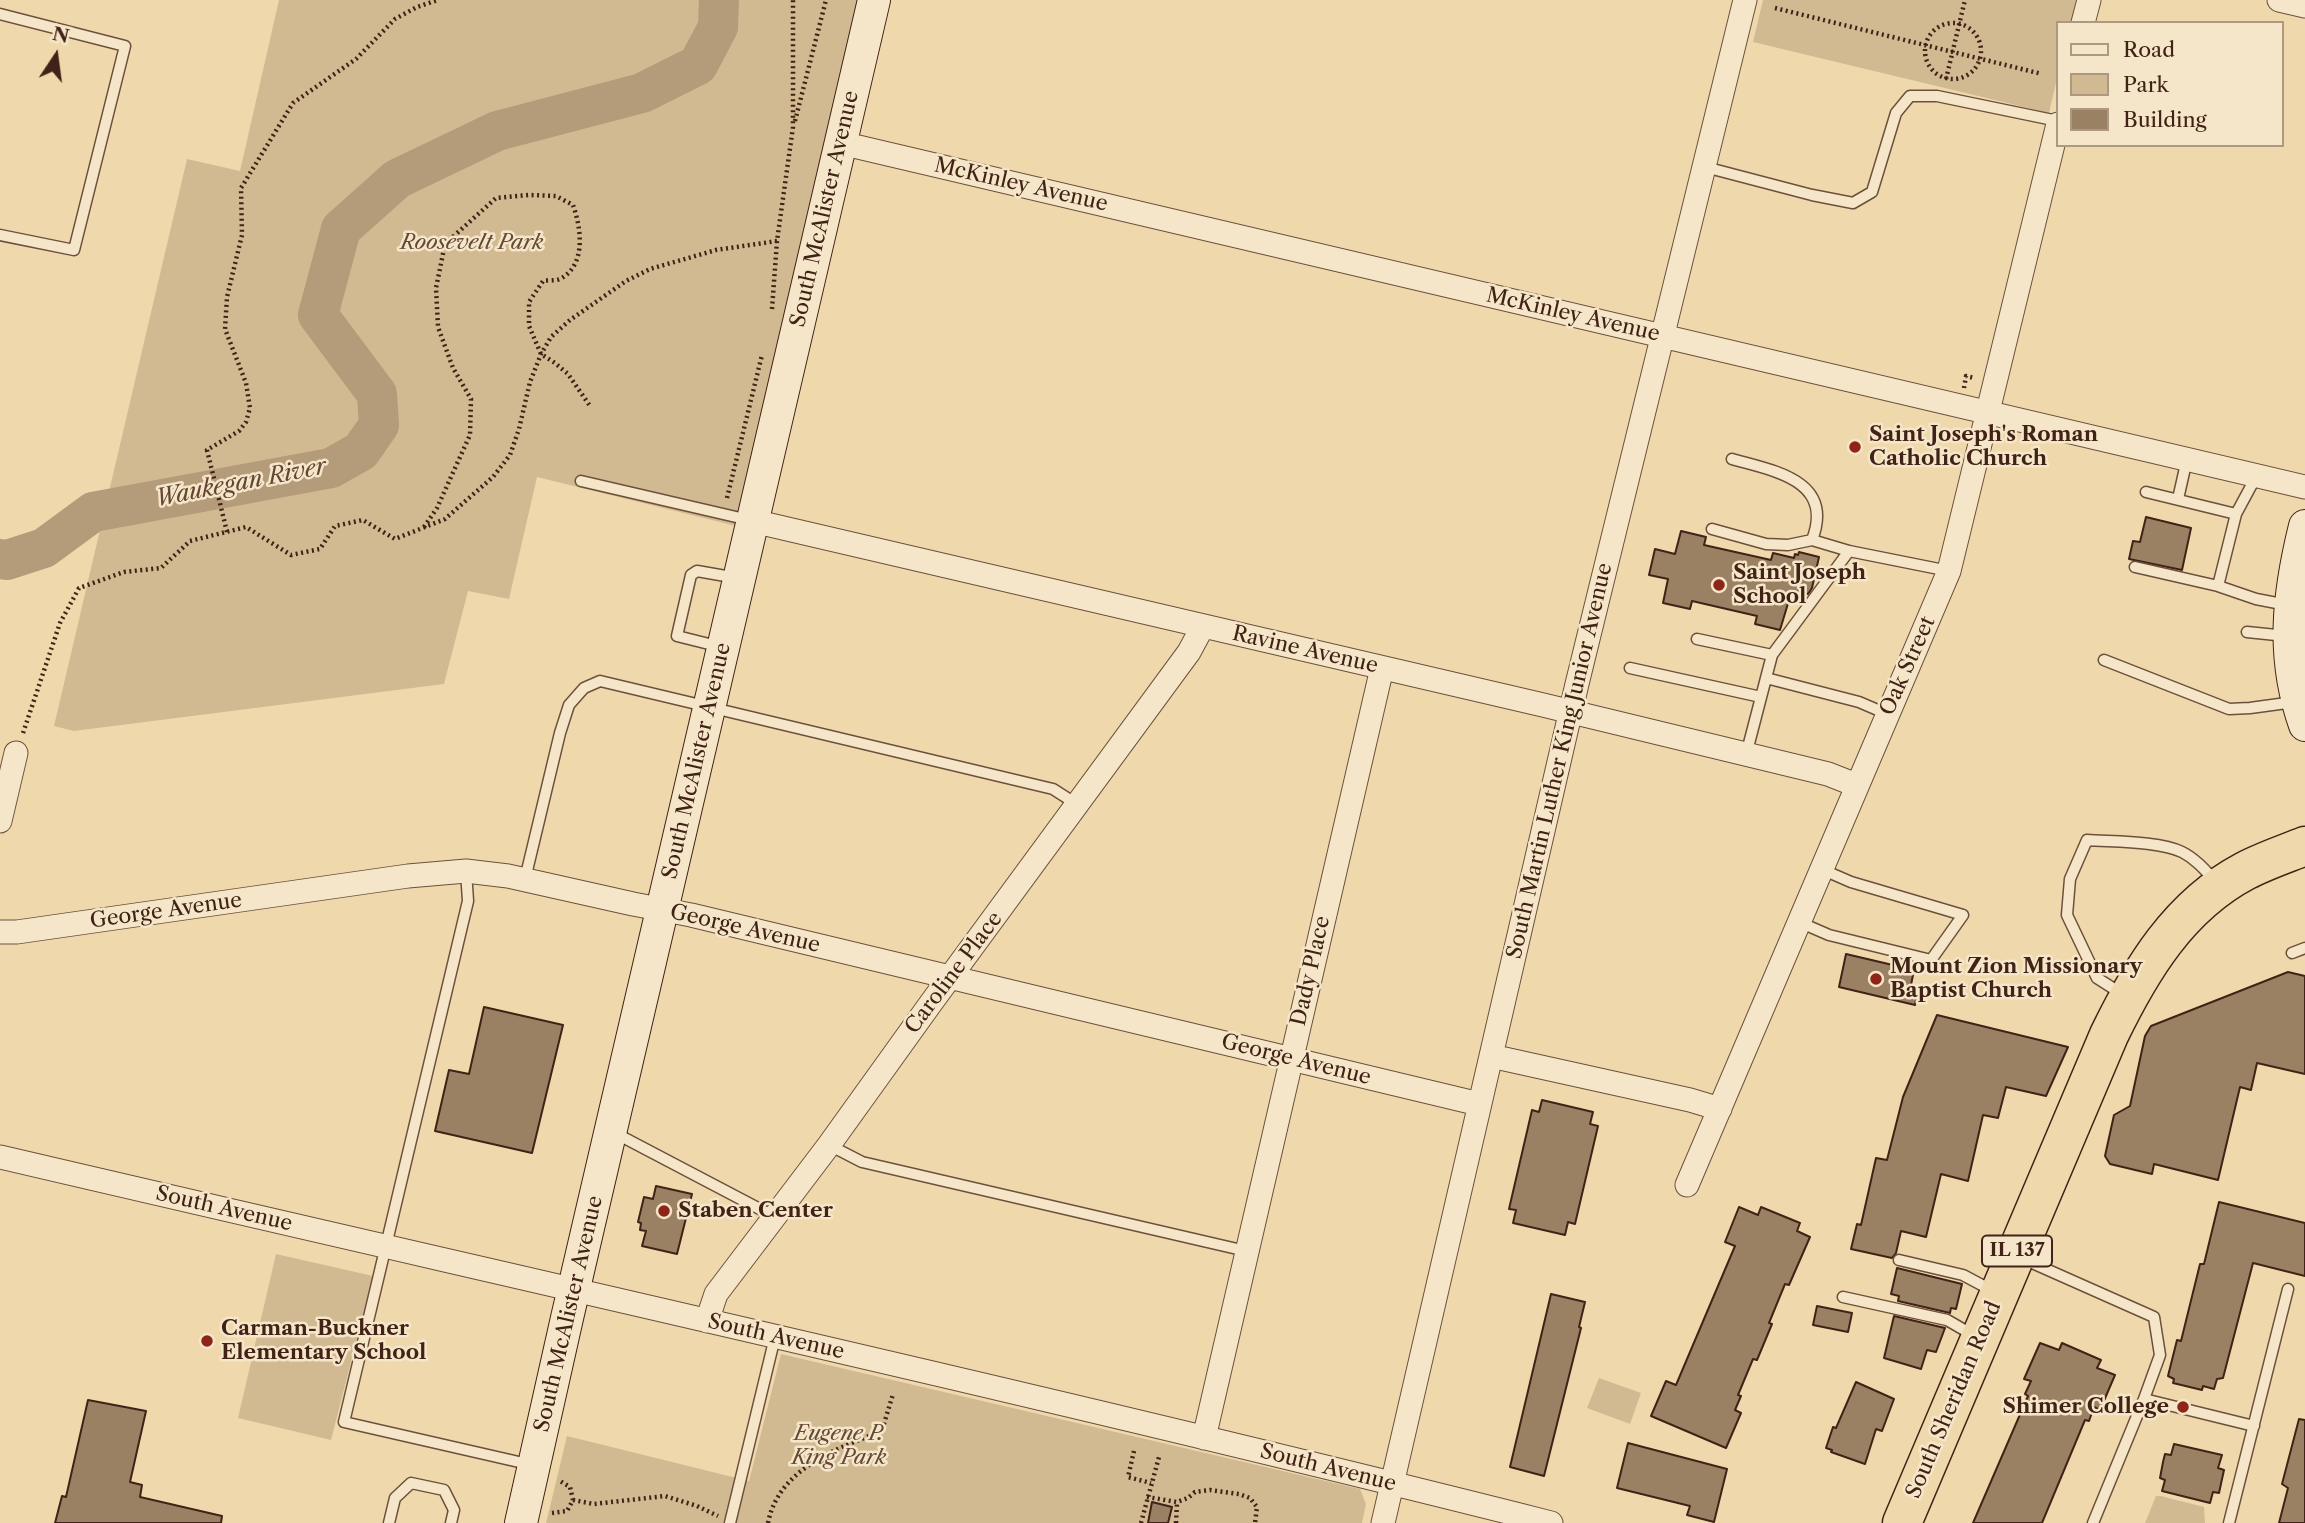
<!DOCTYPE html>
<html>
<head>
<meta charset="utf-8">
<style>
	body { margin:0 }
	#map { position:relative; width:2305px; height:1523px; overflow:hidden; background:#efd9ac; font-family:"Libre Caslon Text",serif }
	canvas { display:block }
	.legend { position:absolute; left:2056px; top:21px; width:228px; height:126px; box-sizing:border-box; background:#f5e6c9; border:2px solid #ad9881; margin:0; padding:9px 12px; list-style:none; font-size:21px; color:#412216 }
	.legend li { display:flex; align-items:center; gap:14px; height:35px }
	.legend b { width:35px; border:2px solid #ad9881 }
	.north { position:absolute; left:21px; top:21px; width:70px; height:70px; -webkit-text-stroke:5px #f5e6c9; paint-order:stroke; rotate:13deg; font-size:19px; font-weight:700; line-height:28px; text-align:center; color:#412216 }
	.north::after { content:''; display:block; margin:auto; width:24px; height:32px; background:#412216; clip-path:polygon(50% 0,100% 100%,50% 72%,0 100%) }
</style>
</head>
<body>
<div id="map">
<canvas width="2305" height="1523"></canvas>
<ul class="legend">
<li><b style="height:9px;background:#f5e6c9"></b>Road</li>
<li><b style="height:19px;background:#d1ba92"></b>Park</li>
<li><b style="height:19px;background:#9b8164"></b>Building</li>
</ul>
<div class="north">N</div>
</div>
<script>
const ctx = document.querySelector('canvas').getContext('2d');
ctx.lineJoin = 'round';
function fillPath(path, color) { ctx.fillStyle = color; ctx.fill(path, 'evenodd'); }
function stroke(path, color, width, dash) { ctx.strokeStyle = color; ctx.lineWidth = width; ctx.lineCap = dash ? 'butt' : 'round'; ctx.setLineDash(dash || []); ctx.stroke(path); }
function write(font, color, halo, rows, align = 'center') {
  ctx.font = font + ' "Libre Caslon Text",serif'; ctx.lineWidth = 5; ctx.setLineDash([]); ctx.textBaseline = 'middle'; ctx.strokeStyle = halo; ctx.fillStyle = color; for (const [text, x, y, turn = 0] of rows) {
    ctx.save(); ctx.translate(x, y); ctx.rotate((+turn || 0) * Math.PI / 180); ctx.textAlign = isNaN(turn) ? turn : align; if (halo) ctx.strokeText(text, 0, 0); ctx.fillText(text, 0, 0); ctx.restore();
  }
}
const green = new Path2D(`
	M279,0H858L736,526L537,477L509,599L468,591L444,684L74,731L54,726L187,159L240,171Z
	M1763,0H2076L2071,23H2058V74L2049,113L1753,42Z
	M276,1254L373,1276L331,1440L238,1418Z
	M781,1354L1360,1489L1366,1504L1362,1523H546L567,1436L749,1481Z
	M1599,1378L1641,1393L1630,1424L1587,1408Z
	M2156,1496H2161L2204,1507L2205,1523H2145Z`);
const river = new Path2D(`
	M0,559L7,560L44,548L93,512L331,468L361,451L379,425L377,394L318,315L341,229L397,179L497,131L642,93L698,65L718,27L719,0`);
const building = new Path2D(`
	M2146,517L2191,528L2182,570L2129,559L2133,541L2140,542Z
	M1681,531L1706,537L1704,545L1771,560L1773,553L1794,558L1795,554L1798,555L1799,552L1819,557L1812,588L1808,594L1792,590L1780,630L1755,624L1757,616L1692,601L1690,609L1663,603L1668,579L1649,575L1655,549L1675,554Z
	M1846,954L1914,970L1911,985L1919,987L1915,1005L1839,987Z
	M2288,972L2305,976V1074L2257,1063L2251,1090L2240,1087L2218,1180L2154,1164L2152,1174L2110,1164L2105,1156L2114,1115L2130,1106L2145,1036L2151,1026Z
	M484,1007L563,1025L532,1153L435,1131L449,1070L469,1074Z
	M1937,1015L2068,1047L2046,1096L2006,1087L1998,1118L1983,1115L1968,1181L1941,1174L1926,1237L1901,1231L1896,1253L1892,1258L1851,1249L1857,1224L1861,1225L1876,1158L1887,1160L1903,1097Z
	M1542,1100L1593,1112L1590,1124L1598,1126L1575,1224L1568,1222L1565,1235L1513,1223L1516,1210L1509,1209L1532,1110L1539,1112Z
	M656,1186L692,1194L677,1254L642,1246L646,1231L640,1230L641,1223L638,1222L644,1197L653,1199Z
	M2219,1202L2305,1223V1276L2253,1263L2223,1378L2217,1379L2214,1389L2203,1386L2202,1390L2173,1383L2174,1379L2168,1376L2177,1340L2181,1341L2200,1264H2204Z
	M1739,1207L1758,1215L1761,1207L1800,1223L1797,1231L1810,1237L1789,1285L1785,1284L1769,1323L1772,1324L1757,1360L1753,1359L1738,1395L1741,1396L1735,1410L1741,1413L1726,1448L1651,1416L1666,1381L1676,1385L1735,1246L1725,1242Z
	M1897,1268L1962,1284L1956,1309L1951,1308L1950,1313L1898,1301L1899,1296L1891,1294Z
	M1551,1294L1585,1302L1579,1327L1581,1328L1544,1476L1510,1467Z
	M1817,1306L1852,1313L1848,1332L1813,1325Z
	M1894,1316L1945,1328L1936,1352L1927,1350L1921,1369L1884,1358Z
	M2040,1343L2059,1350L2062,1343L2101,1360L2097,1368L2115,1375L2100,1410L2094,1407L2089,1421L2085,1420L2042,1523H1973L2028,1396L2025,1394L2031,1381L2024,1379Z
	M1856,1382L1894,1399L1882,1431L1876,1429L1865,1464L1831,1452L1832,1450L1826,1448L1833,1427L1836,1428Z
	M88,1400L146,1411L130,1482L142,1485L140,1497L222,1516L221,1523H55L62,1496L66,1497Z
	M2299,1419L2305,1420V1523H2279L2288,1488L2282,1484Z
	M1628,1443L1727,1469L1714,1522L1687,1515L1690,1506L1617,1488Z
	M2174,1444L2222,1455L2218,1468L2224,1470L2219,1493L2213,1492L2210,1503L2162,1491L2165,1480L2160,1478L2163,1462L2165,1454L2171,1455Z
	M1152,1502L1172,1507L1168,1523H1148Z`);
const path = new Path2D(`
	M1775,8L2042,74
	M1925 51a28 28 0 1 1 56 0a28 28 0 1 1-56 0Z
	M1946,79L1965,0
	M795,121L826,0
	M772,309L777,241L793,127V0
	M1964,388L1966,376L1974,378
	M727,498L762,355
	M424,527L437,508L470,435L471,399L453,368L438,327L436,288L445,244L496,198L529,195L556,196L573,205C581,227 587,265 560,279C555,281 548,280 543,281L529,302V326L541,354L555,363L568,374L590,406
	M227,532L207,450L239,431L246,422L250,408L246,383L225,329L227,297L242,235L241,188L293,103L356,59L395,19L417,7L438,0
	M23,733L60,623L79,588L124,572L161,568L190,541L246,527L291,555L320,549L335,526L363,520L395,539L445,519L493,477L510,455L519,429L530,382L541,354L551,337L570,320L626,281L650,269L716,250L777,241
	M1134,1451L1128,1477L1151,1483
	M1147,1497L1177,1502L1188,1498L1195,1492L1210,1490L1239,1494L1250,1498L1257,1507L1255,1523
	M573,1500L594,1504L665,1496L697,1506L718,1516
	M552,1513L567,1511L573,1500L570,1487L560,1481
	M768,1523C778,1471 832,1450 877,1433L883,1427L893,1394
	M1141,1523L1159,1457
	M1176,1523L1177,1502`);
const lane = new Path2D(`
	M0,14L125,46L74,250L0,235
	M1705,167L1812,195L1853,203L1872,192L1896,113L1910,96H1937L2058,121
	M1732,459C1774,471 1835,480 1812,540
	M581,481L749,520
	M2146,492L2236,514L2218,586
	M2178,499L2187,459
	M2236,514L2257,475
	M1712,529L1766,544L1788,545L1812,540L1849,551L1949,571
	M2135,567L2218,586L2256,599L2287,605
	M2247,632L2286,636
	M1697,639L1772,655
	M721,647L677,636L691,575L697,571L737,578
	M2104,660L2229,709L2250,708L2294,702
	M1630,668L1761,697
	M1766,678L1859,702L1887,714
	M1746,755L1772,655L1849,551
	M466,871L468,901L344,1422L532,1465
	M525,879L560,733L569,705L584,688L600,681L1053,789L1078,805
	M1799,922L1829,935L1931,960L1963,915L1851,882L1821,869
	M2292,953L2305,948
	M2122,994L2097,978L2067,915L2070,879L2087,840C2113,842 2159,841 2182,852C2196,859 2206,871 2216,882
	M613,1132L775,1217
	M829,1145L862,1162L1246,1251
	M2021,1258L2154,1317L2160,1355L2144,1399
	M1899,1260L1963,1275L1993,1291
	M1843,1297L1947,1320L1973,1335
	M389,1523L395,1498L411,1483L444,1490L454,1510L451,1523
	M730,1523L775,1337
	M2093,1523L2144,1399L2254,1426
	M2229,1523L2288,1289`);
const street = new Path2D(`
	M2279,0L2305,6
	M2083,23L2089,0
	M841,143L2305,487
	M753,521L1543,705L1828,774L1856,785
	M0,821L16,753
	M0,932H17L408,876L466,871L508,876L633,904L691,915L1479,1104
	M1491,1056L1690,1100L1720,1109
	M0,1157C517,1278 1036,1393 1551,1523
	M1687,1185L1949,571L2058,124
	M707,1321L716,1294L829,1145L931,1003L1189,652L1203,626
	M1204,1438L1382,668
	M1383,1523L1577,684L1745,0`);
const secondary = new Path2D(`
	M2305,526C2288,595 2281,657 2305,725
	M521,1523L567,1318L874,0`);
const highway = new Path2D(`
	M1902,1523L2109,1035C2141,969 2179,906 2245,871C2264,861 2285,854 2305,846`);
const markers = [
	[1855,447,7,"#8f2418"],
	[1719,585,7,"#8f2418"],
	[1876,979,7,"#8f2418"],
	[664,1211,7,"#8f2418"],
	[207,1341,7,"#8f2418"],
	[2183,1407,7,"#8f2418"]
];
const shields = [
	[2017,1251,70]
];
const shieldNames = [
	["IL 137",2017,1251]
];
const streetNames = [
	["McKinley Avenue",1021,185,13],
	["South McAlister Avenue",825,209,-77],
	["McKinley Avenue",1573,315,13],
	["Ravine Avenue",1305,650,13],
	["Oak Street",1908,666,-66],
	["South McAlister Avenue",697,761,-77],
	["South Martin Luther King Junior Avenue",1560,761,-77],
	["George Avenue",166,911,-8],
	["George Avenue",745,929,13],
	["Dady Place",1311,971,-77],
	["Caroline Place",954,973,-53],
	["George Avenue",1296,1060,14],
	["South Avenue",224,1209,13],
	["South McAlister Avenue",569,1314,-77],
	["South Avenue",776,1337,13],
	["South Sheridan Road",1954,1400,-67],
	["South Avenue",1328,1468,14]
];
const parkNames = [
	["Roosevelt Park",472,243],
	["Eugene P.",839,1434],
	["King Park",839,1458]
];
const poiNames = [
	["Saint Joseph's Roman",1869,435],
	["Catholic Church",1869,459],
	["Saint Joseph",1733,573],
	["School",1733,597],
	["Mount Zion Missionary",1890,967],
	["Baptist Church",1890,991],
	["Staben Center",678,1211],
	["Carman-Buckner",221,1329],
	["Elementary School",221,1353],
	["Shimer College",2169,1407,"right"]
];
const waterNames = [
	["Waukegan River",241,483,-11]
];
fillPath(green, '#d1ba92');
stroke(river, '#b49b79', 40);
fillPath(building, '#9b8164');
stroke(building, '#412216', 2);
stroke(lane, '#6c503c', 13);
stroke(street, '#6c503c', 25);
stroke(secondary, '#412216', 34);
stroke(highway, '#412216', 41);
stroke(path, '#412216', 4.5, [2, 3.5]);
stroke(lane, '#f5e6c9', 10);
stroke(street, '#f5e6c9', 23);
stroke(secondary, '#f5e6c9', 32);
stroke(highway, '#efd9ac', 38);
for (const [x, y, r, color] of markers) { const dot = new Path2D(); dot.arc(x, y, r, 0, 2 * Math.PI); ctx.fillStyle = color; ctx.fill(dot); stroke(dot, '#f5e6c9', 2.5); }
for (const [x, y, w] of shields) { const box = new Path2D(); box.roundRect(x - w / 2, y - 15.5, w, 31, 5); ctx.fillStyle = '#f5e6c9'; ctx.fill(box); stroke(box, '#412216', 2); }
write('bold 19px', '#412216', null, shieldNames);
write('21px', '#412216', '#f5e6c9', streetNames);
write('italic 21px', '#654835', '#f5e6c9', parkNames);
write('bold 21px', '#412216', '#f5e6c9', poiNames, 'left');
write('italic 23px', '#644634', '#f5e6c9', waterNames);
</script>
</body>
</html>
